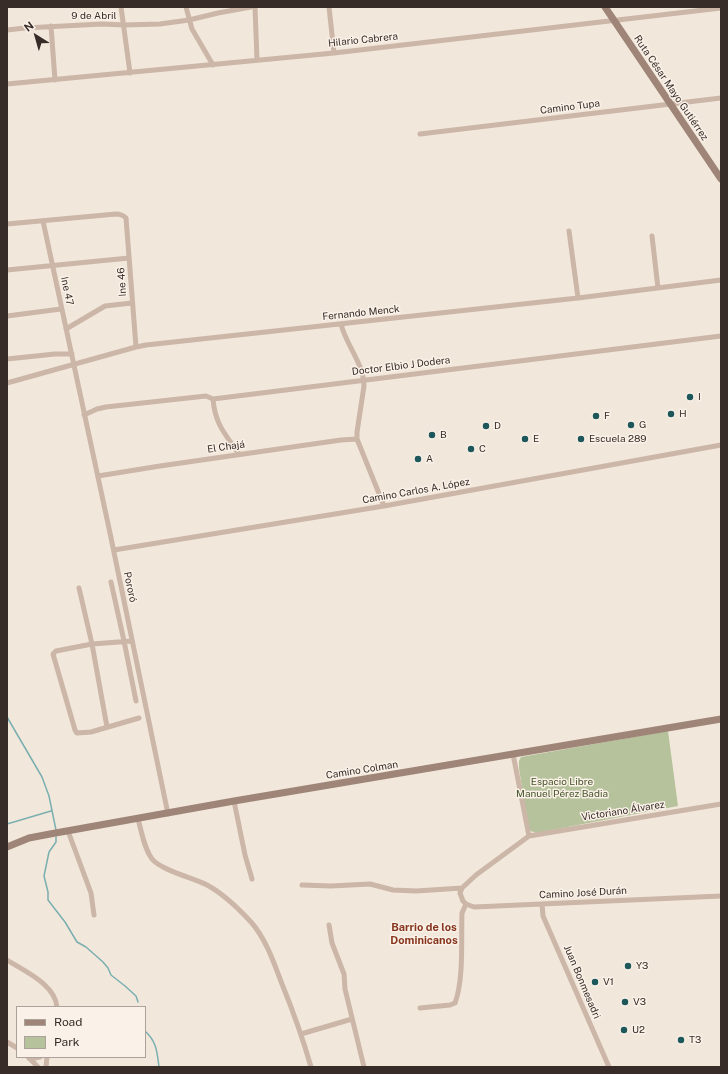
<!DOCTYPE html>
<html>
<head>
<meta charset="utf-8">
<style>
	body { margin:0 }
	#map { position:relative; width:728px; height:1074px; overflow:hidden; background:#f2e7db; font-family:"Public Sans",sans-serif }
	canvas { display:block }
	.frame { position:absolute; inset:0; border:8px solid #372c28; pointer-events:none }
	.legend { position:absolute; left:16px; top:1006px; width:130px; height:52px; box-sizing:border-box; background:#faf1e8; border:1px solid #aca29b; margin:0; padding:5px 7px; list-style:none; font-size:12px; color:#372c28 }
	.legend li { display:flex; align-items:center; gap:8px; height:20px }
	.legend b { width:20px; border:1px solid #aca29b }
	.north { position:absolute; left:16px; top:16px; width:40px; height:40px; -webkit-text-stroke:3px #faf1e8; paint-order:stroke; rotate:323deg; font-size:11px; font-weight:700; line-height:16px; text-align:center; color:#372c28 }
	.north::after { content:''; display:block; margin:auto; width:14px; height:18px; background:#372c28; clip-path:polygon(50% 0,100% 100%,50% 72%,0 100%) }
</style>
</head>
<body>
<div id="map">
<canvas width="728" height="1074"></canvas>
<div class="frame"></div>
<ul class="legend">
<li><b style="height:5px;background:#9e8578"></b>Road</li>
<li><b style="height:11px;background:#b6c29b"></b>Park</li>
</ul>
<div class="north">N</div>
</div>
<script>
const ctx = document.querySelector('canvas').getContext('2d');
ctx.lineJoin = 'round';
function fillPath(path, color) { ctx.fillStyle = color; ctx.fill(path, 'evenodd'); }
function stroke(path, color, width, dash) { ctx.strokeStyle = color; ctx.lineWidth = width; ctx.lineCap = dash ? 'butt' : 'round'; ctx.setLineDash(dash || []); ctx.stroke(path); }
function write(font, color, halo, rows, align = 'center') {
  ctx.font = font + ' "Public Sans",sans-serif'; ctx.lineWidth = 3; ctx.setLineDash([]); ctx.textBaseline = 'middle'; ctx.strokeStyle = halo; ctx.fillStyle = color; for (const [text, x, y, turn = 0] of rows) {
    ctx.save(); ctx.translate(x, y); ctx.rotate((+turn || 0) * Math.PI / 180); ctx.textAlign = isNaN(turn) ? turn : align; if (halo) ctx.strokeText(text, 0, 0); ctx.fillText(text, 0, 0); ctx.restore();
  }
}
const green = new Path2D(`
	M668,731L678,806L536,833L531,831L528,827L519,768V761L521,757Z`);
const stream = new Path2D(`
	M7,717L42,777L49,796L56,830
	M7,824L51,811
	M56,837V842L49,852L44,876L48,892V900L65,922L77,942L86,947L103,962L108,968L111,975L125,986L136,996L138,1002
	M145,1031C157,1042 157,1052 159,1067`);
const street = new Path2D(`
	M121,7L130,73
	M186,7L192,29L213,65
	M255,7L257,60
	M329,7L334,53
	M51,26L55,80
	M7,30L25,28L102,24L124,25L160,24L189,20L218,13L251,7
	M7,84L334,53L721,8
	M420,134L721,98
	M43,221L110,533L168,814
	M7,224L116,214C121,214 123,215 126,218L136,347
	M569,231L578,298
	M652,236L658,288
	M7,270L129,258
	M7,316L61,309
	M341,324C346,345 364,364 364,386L357,432V439L384,506
	M66,329L105,306L132,303
	M7,359L55,354H72
	M7,383L136,347L146,345L578,298L721,280
	M213,399C215,424 225,434 239,454
	M84,415L97,409L106,407L206,396L213,399L721,336
	M98,476L160,466L341,440L357,439
	M114,550L384,506L721,445
	M111,582L124,641L136,701
	M79,588L92,644L107,727
	M132,641L92,644L56,651L53,654L75,730L77,733L91,732L139,718
	M513,754L529,836
	M234,801L245,855L252,879
	M721,804L529,836L476,875L462,888L460,893L463,901L466,904L474,907L721,896
	M138,819C142,833 144,848 152,859C161,870 193,878 207,885C224,894 238,908 251,922C266,939 274,963 282,984C293,1011 303,1039 311,1067
	M68,831L91,893L94,915
	M302,885L331,886L370,884L393,890L416,891L462,888
	M542,904L543,916L609,1067
	M329,925L332,943L344,974L345,989L364,1067
	M7,960C24,971 55,984 57,1007
	M420,1008L450,1005L455,1003C464,979 461,939 462,913L466,904
	M301,1034L352,1019
	M7,1042L17,1048
	M28,1057L38,1067
	M30,1059L40,1057
	M46,1067L47,1057`);
const secondary = new Path2D(`
	M605,7L721,179
	M7,847L29,838L50,834L234,801L721,719`);
const markers = [
	[690,397,4,"#1d5759"],
	[671,414,4,"#1d5759"],
	[596,416,4,"#1d5759"],
	[631,425,4,"#1d5759"],
	[486,426,4,"#1d5759"],
	[432,435,4,"#1d5759"],
	[525,439,4,"#1d5759"],
	[581,439,4,"#1d5759"],
	[471,449,4,"#1d5759"],
	[418,459,4,"#1d5759"],
	[628,966,4,"#1d5759"],
	[595,982,4,"#1d5759"],
	[625,1002,4,"#1d5759"],
	[624,1030,4,"#1d5759"],
	[681,1040,4,"#1d5759"]
];
const streetNames = [
	["9 de Abril",94,16],
	["Hilario Cabrera",363,40,-6],
	["Ruta César Mayo Gutiérrez",671,88,56],
	["Camino Tupa",570,107,-7],
	["Ine 46",122,282,-94],
	["Ine 47",67,291,78],
	["Fernando Menck",361,313,-6],
	["Doctor Elbio J Dodera",401,366,-7],
	["El Chajá",226,447,-8],
	["Camino Carlos A. López",416,491,-10],
	["Pororó",130,587,78],
	["Camino Colman",362,770,-9],
	["Victoriano Álvarez",623,811,-9],
	["Camino José Durán",583,893,-3],
	["Juan Bonmesadri",582,982,67]
];
const poiNames = [
	["I",698,397],
	["H",679,414],
	["F",604,416],
	["G",639,425],
	["D",494,426],
	["B",440,435],
	["E",533,439],
	["Escuela 289",589,439],
	["C",479,449],
	["A",426,459],
	["Y3",636,966],
	["V1",603,982],
	["V3",633,1002],
	["U2",632,1030],
	["T3",689,1040]
];
const parkNames = [
	["Espacio Libre",562,782],
	["Manuel Pérez Badia",562,794]
];
const neighbourhoodNames = [
	["Barrio de los",424,928],
	["Dominicanos",424,941]
];
fillPath(green, '#b6c29b');
stroke(stream, '#7aafb0', 1.5);
stroke(street, '#cbb6a7', 5);
stroke(secondary, '#9e8578', 7);
for (const [x, y, r, color] of markers) { const dot = new Path2D(); dot.arc(x, y, r, 0, 2 * Math.PI); ctx.fillStyle = color; ctx.fill(dot); stroke(dot, '#faf1e8', 1.5); }
write('10px', '#372c28', '#faf1e8', streetNames);
write('10px', '#372c28', '#faf1e8', poiNames, 'left');
write('10px', '#47562b', '#faf1e8', parkNames);
write('bold 11px', '#87361f', '#faf1e8', neighbourhoodNames);
</script>
</body>
</html>
